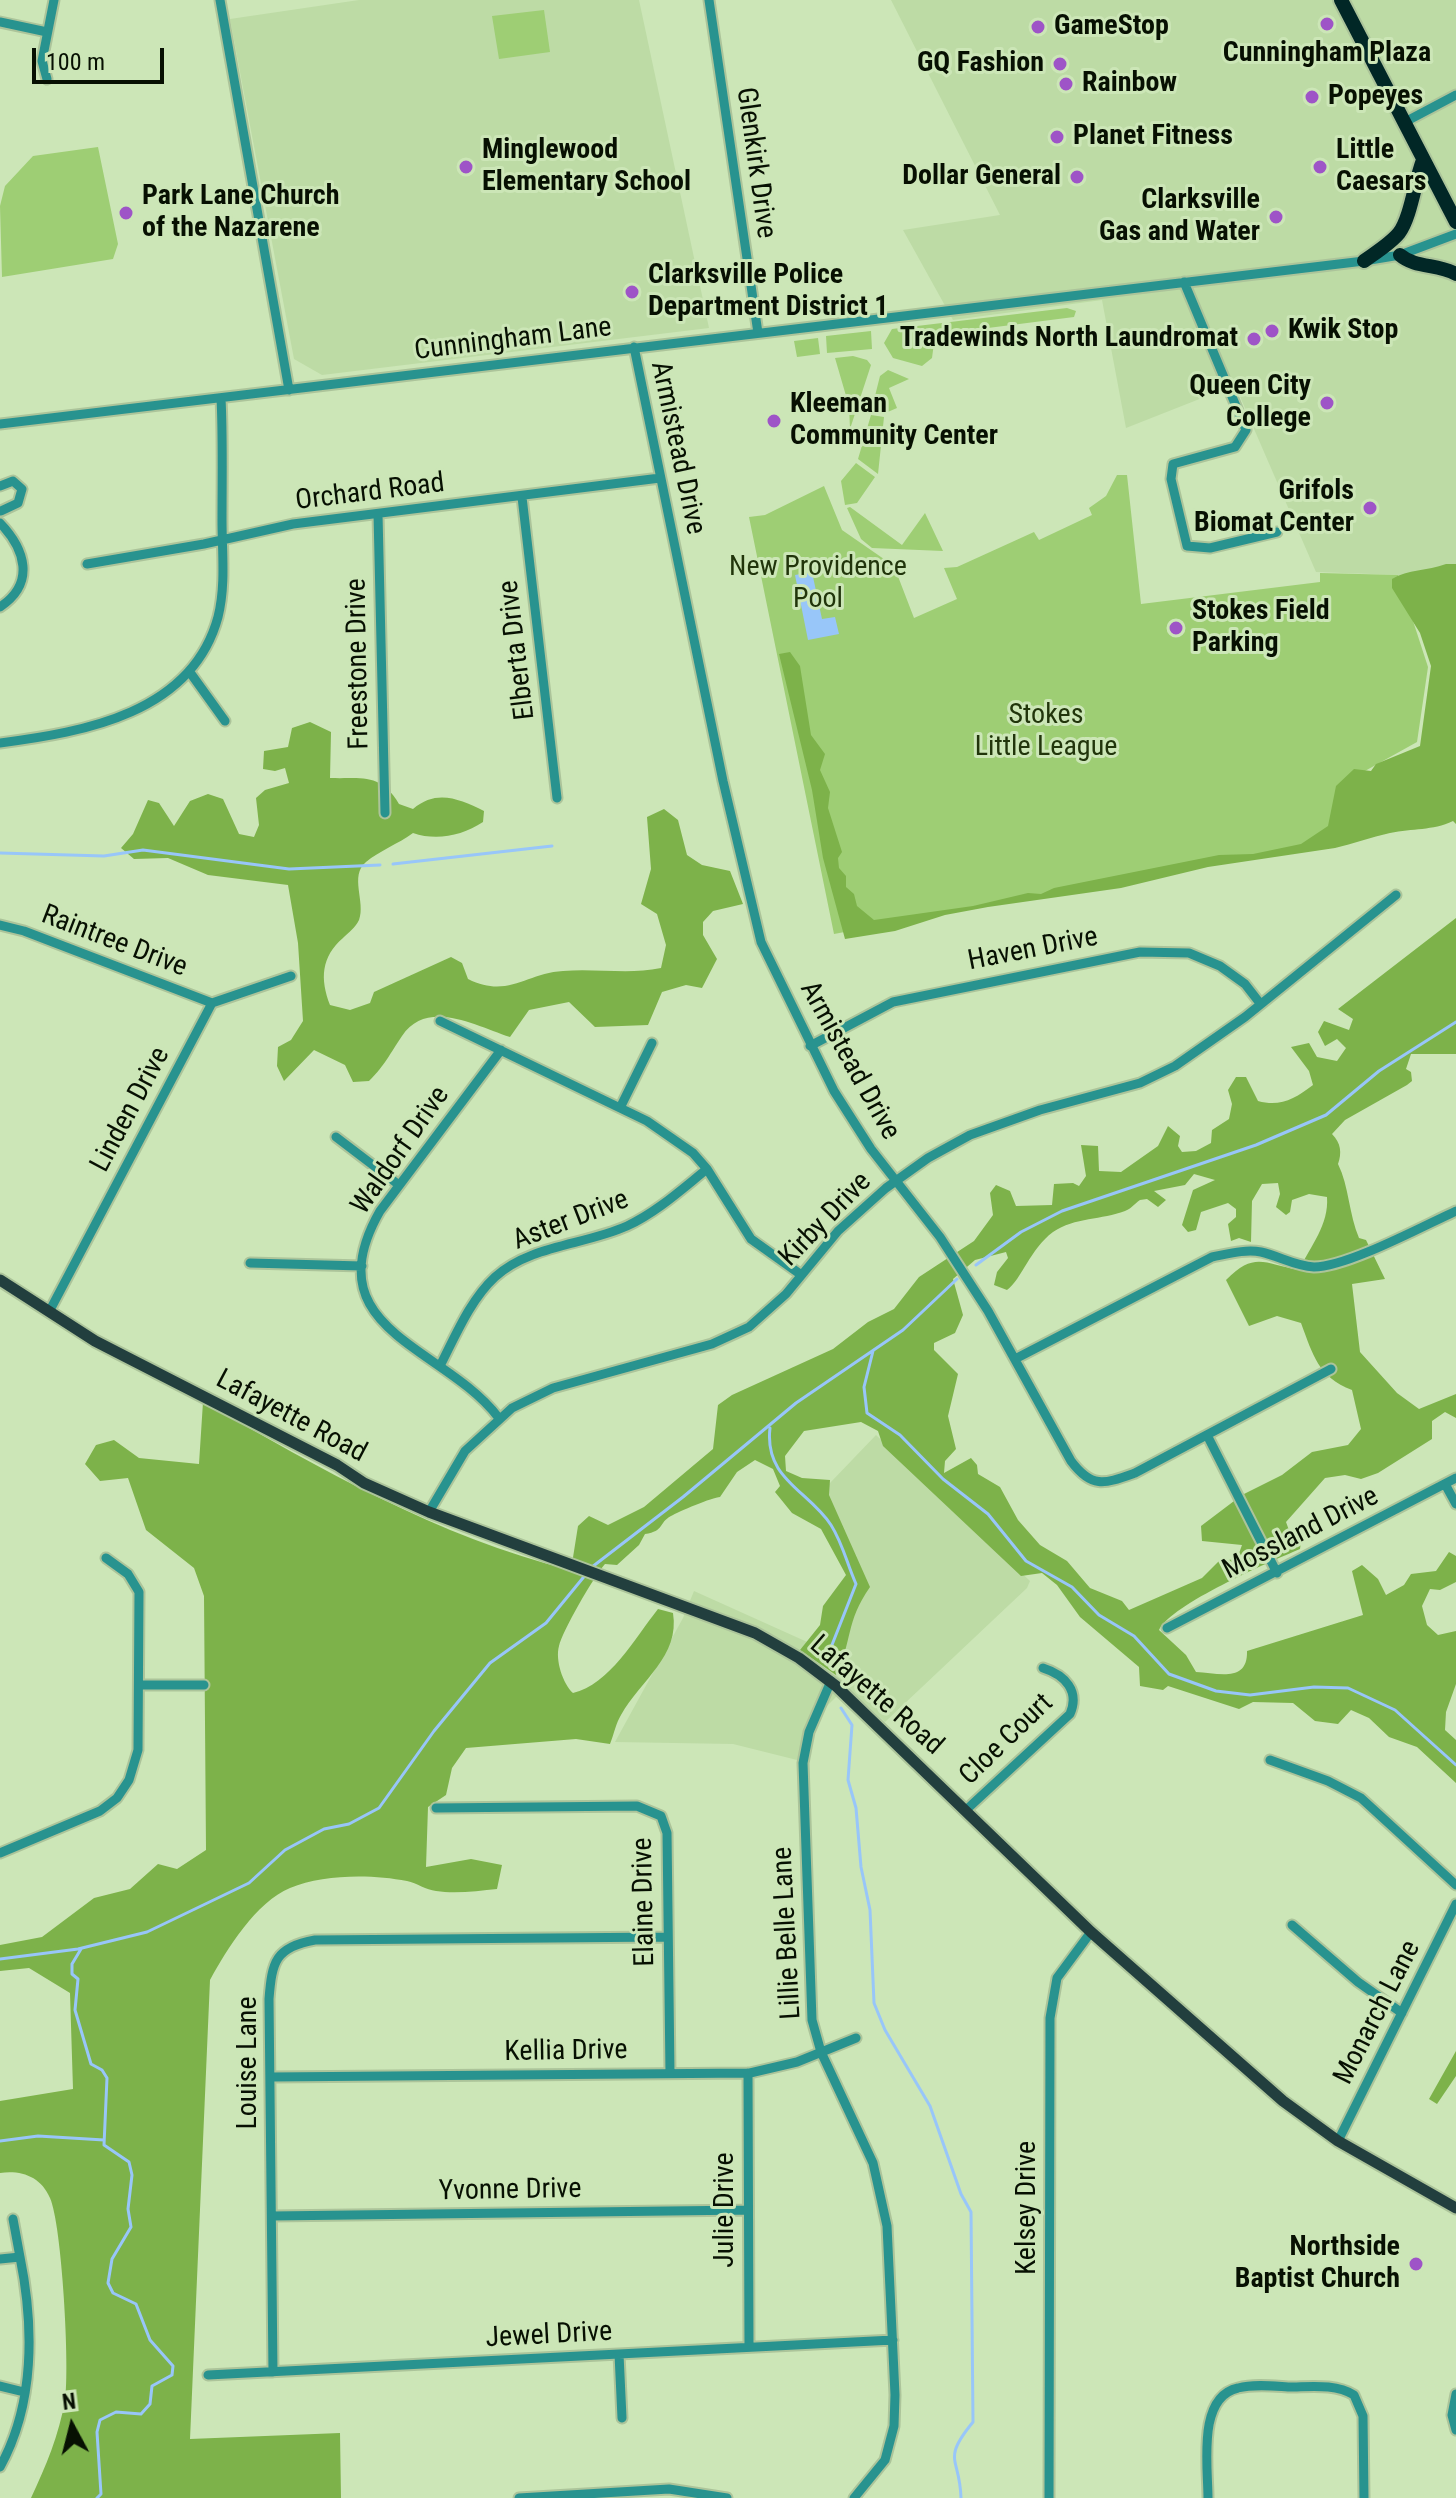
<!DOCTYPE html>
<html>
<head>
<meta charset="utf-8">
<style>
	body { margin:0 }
	#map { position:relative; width:1456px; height:2498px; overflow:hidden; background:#cce6b7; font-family:"Roboto Condensed",sans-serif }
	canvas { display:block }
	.north { position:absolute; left:32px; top:2386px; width:80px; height:80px; -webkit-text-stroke:6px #cce6b7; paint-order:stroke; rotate:353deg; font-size:22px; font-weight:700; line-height:32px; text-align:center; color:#071002 }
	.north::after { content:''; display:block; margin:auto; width:28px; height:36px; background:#071002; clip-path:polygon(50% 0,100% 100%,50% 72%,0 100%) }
	.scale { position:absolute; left:32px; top:48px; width:132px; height:36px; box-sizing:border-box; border:4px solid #071002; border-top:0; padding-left:10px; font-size:24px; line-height:28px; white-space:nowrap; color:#071002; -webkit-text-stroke:6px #cce6b7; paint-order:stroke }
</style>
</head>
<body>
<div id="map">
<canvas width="1456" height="2498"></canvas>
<div class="north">N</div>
<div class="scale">100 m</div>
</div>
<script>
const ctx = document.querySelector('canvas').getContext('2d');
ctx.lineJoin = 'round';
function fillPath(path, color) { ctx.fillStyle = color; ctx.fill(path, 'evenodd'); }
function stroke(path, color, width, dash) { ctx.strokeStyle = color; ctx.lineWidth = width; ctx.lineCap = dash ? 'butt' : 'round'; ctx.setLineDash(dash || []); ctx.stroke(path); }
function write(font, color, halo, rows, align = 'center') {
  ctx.font = font + ' "Roboto Condensed",sans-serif'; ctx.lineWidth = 6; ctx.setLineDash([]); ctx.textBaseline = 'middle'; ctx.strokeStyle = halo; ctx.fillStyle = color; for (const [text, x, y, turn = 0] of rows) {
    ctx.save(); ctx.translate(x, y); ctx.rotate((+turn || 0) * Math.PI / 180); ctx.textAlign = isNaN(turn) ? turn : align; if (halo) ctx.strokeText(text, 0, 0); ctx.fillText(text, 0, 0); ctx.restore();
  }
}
const built = new Path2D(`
	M359,0H639L709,328L322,375L294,359L230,19Z
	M891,0H1456V566L1427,576L1316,572L1235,385L1126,428L1102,300L953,320L903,230L1000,215Z
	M876,1435L1030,1581L1027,1588L885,1722L846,1687L826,1707L816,1727L809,1763L733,1744L615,1742L683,1618L694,1591L825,1650L855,1575L807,1507Z`);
const green = new Path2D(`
	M544,10L550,52L499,59L492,16Z
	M98,147L118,244L113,259L2,277L0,206L5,186L33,156Z
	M1067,308L1076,311L1074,317L941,334L934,343L932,358L922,366L893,358L884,343L892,329Z
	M871,331L872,349L827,353L826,336Z
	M818,338L820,354L797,357L794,341Z
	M853,356L867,360L871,365L850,429L849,406L835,358Z
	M888,370L909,379L889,388L897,408L883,414L871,412L880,376Z
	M871,415L884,417L878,474L858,459Z
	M856,463L875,477L857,503L845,505L841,481Z
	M1117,475H1127L1141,604L1320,582V573L1398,575L1428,667L1417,742L1338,786L1333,840L834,934L749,517L765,515L824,486L842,530L894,566L914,618L957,599L944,568L957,567L1034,532L1039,540L1092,515L1089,508L1106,496Z
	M850,507L902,545L925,513L943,551L872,548L861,539L847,508Z`);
const forest = new Path2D(`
	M1446,564H1456V824L1453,821C1432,831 1413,828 1390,833C1371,837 1353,844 1335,848L1208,867L1121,888L988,907L945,915L895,931L845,939L823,858L812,790L779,654L790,652L800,666L811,735L825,754L820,770L830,792L828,808L842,852L838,858L839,868L846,876V887L854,894L857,906L874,920L973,906L1028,893L1041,894L1054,888L1219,855L1253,854L1301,844L1328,826L1336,786L1354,769L1371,771L1376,764L1420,746L1431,666L1420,633L1392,588V579C1408,569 1427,571 1446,564Z
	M310,722L331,732L330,778C362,779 381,773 399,804L413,809C437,789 459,799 484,811L483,822C462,836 436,841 413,833C398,844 379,851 366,862C349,876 366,902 359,920C356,927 348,933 343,938C321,957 320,979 330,1005L350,1010L370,1003L374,992L451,957L462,963L468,979C508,999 526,973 563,971C596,968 628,975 661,968L666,945L657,914L641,904L651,869L647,817L664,809L678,820L687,855L702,865L730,871L743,904L713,911L703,922V935L717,959L702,988L686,985L662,992L648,1025L595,1027L569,1002L529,1010L510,1037C476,1026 427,998 402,1036C389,1055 386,1064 369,1081L353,1082L345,1065L314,1050L284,1081L277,1066L278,1047L291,1040L303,1021L298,943L288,885L208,875L168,858L134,859L121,848L133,834L148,800L159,803L174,826L190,801L208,794L223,799L239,834L254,837L259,825L256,798L265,790L289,783L285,768L275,771L263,769L264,751L288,747L292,728Z
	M1456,918V1054H1411L1406,1069L1411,1072L1412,1081L1407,1085L1345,1120L1332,1134C1341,1143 1342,1153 1338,1164C1349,1186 1349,1215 1359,1238L1366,1240L1385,1279L1352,1284L1360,1352L1397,1393L1419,1409L1456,1394V1418L1445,1412L1432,1421V1439L1378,1473L1361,1479L1345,1475L1325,1478L1286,1522L1290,1533L1301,1542L1300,1549C1269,1562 1172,1604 1159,1630L1186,1655L1196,1672C1218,1673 1248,1683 1247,1651L1363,1615L1352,1571L1362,1565L1378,1579L1386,1595L1404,1585L1411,1574L1436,1571L1449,1552L1456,1556V1582L1440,1590L1430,1589L1422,1606L1427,1625L1438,1635L1456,1631V1684L1446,1712L1445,1730L1456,1740V1783L1417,1747L1389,1737L1369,1718L1351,1710L1338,1724L1315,1721L1293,1703L1253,1702L1239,1709L1168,1686L1163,1690L1140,1686L1139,1667L1080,1617L1057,1585L1042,1573L1021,1576L883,1446L878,1431L861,1422L804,1431L785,1456L786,1471L802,1478L830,1480L829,1495L870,1587C845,1623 853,1640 836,1675L800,1650L820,1625L823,1606L846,1575L821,1529L792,1513L775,1492L780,1486L773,1469L755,1460L737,1472L720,1497C713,1497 678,1512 671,1516C658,1523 665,1531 645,1534L639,1545L617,1565L605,1564C594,1576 562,1632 559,1646C555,1660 563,1684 573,1693C609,1685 635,1638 658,1609L673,1613C680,1656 641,1680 621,1715C616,1723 614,1734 610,1744L576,1739L466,1748L452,1768L446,1795L428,1807L426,1867L471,1859L502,1865L497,1889C478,1891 455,1894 436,1891C426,1890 417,1883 407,1881C372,1874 323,1874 290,1888C256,1902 227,1949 210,1980L190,2439L340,2433L341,2498H31C46,2466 59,2435 65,2400C70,2369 62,2225 50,2198C41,2177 22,2170 0,2173V2101L73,2089L70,1993L29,1968L0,1971V1945L42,1937L94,1898L130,1889L158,1864L177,1869L206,1850L204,1596L194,1568L146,1530L128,1478L100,1481L85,1464L96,1445L114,1440L139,1458L199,1464L203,1402C322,1469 437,1537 571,1570L578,1526L589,1516L608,1525L644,1507L713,1449L718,1405L732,1395L833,1349L868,1322L894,1309L919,1277L974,1241L993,1215L990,1193L996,1185L1010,1191L1016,1206L1052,1205L1054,1184L1073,1183L1079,1186L1086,1176L1081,1145L1098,1146L1099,1171L1121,1172L1158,1146L1168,1126L1180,1136L1178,1146L1182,1152L1196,1151L1211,1143L1212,1130L1229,1119L1232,1104L1228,1090L1236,1077H1246L1258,1101C1280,1107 1295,1099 1313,1085L1309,1071L1291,1047L1309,1043L1317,1057L1337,1061L1346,1048L1337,1039L1325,1046L1318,1032L1324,1021L1349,1030L1353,1019L1338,1009ZM1194,1174L1215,1180L1193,1190L1182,1225L1188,1232L1196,1230L1201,1212L1228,1203L1236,1209V1217L1228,1224L1231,1241L1239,1238L1251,1242L1252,1201L1262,1184L1278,1183L1280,1194L1276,1207L1286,1215L1290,1212L1292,1200L1309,1194L1327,1197C1329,1225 1311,1245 1299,1270C1264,1264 1255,1251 1226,1280L1249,1326L1277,1316L1301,1323C1313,1355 1318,1377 1352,1390L1361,1429L1348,1445L1312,1452L1282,1475L1242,1495L1201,1526L1202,1541L1242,1545L1237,1559L1219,1561L1202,1578L1129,1610L1122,1601L1090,1588L1067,1561L1040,1545L1018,1520L1000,1487L978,1474L977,1465L971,1458L944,1473L945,1461L956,1449L948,1416L958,1374L934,1350V1343L955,1333L963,1315L953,1279L975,1260L1006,1252L1008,1258L997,1272L994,1285L1007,1290C1022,1279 1030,1249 1053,1232C1075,1217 1102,1220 1125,1211C1131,1209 1134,1204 1140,1200L1147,1199L1158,1207L1166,1200L1154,1191L1185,1185Z
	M1456,2051V2076L1437,2104L1429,2099Z`);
const water = new Path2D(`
	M812,572L822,619L835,617L839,634L808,640L795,575Z`);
const stream = new Path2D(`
	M0,853L104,856L143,850L289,869L380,865
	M393,864L552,846
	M976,1265L1021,1232L1062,1211L1256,1145L1326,1115L1379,1071L1456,1022
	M873,1351L864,1387L867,1413L900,1435L943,1479L988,1514L1026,1561L1072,1587L1099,1615L1134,1636L1169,1674L1216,1691L1250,1695L1314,1687L1348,1688L1395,1710L1456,1765
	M770,1428C764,1479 808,1490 831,1525C843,1544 847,1564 856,1584L828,1655L831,1661
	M592,1567L683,1497L796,1403L903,1330L957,1279
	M841,1708L852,1725L848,1780L856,1808L861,1867L870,1910L874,2003L885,2030L930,2106L961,2194L971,2212L973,2422C941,2461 960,2457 961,2498
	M81,1949L72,1964V1974L78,1979L75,2010L91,2064L102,2070L107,2078L104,2145L129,2162L132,2175L128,2209L131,2227L112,2259L108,2283L113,2293L136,2304L150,2340L173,2366L172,2375L152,2386L150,2404L141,2414L116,2412L100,2420L97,2432L101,2494L97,2498
	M0,1959L78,1949L147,1932L249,1883L285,1850L324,1829L349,1824L379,1808L434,1731L490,1663L546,1623L587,1573
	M0,2141L38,2136L104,2140`);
const minor = new Path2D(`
	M220,0L289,390
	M709,0L758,333
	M0,22L47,32
	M47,79L42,61L54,0
	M1403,123L1456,95
	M1184,282L1246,430L1235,447L1173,464L1171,479L1187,546L1210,548L1277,532
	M634,347L723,781L761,942L834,1091L871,1149L940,1237L988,1311L1071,1461C1092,1489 1104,1484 1135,1473L1331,1369
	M0,424L1364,261L1400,255L1456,234
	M0,486L13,481L22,489L18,503L1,511
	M522,497L557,798
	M378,514L385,813
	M0,523C25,549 36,583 0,607
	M87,564L204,544L293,524L660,478
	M189,671L225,721
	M0,743C85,732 192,713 218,617C226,585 222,552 222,520C222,479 223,438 221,398
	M0,925L24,931L212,1003
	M440,1021L647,1121L693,1153L707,1169L751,1239L800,1274
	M810,1046L893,1002L1140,952L1189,953L1220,966L1245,984L1259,1002
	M620,1108L652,1043
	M336,1137L399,1185
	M250,1263L362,1266
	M49,1312L212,1003L291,976
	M1015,1359L1212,1257C1228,1254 1245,1249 1261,1252C1279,1256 1295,1266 1314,1267C1347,1267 1423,1226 1456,1211
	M440,1366C455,1337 470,1300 495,1277C530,1245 585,1245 627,1226C657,1212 682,1189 707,1169
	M498,1417C444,1346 312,1330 380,1211L501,1050
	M1207,1435L1277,1573
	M1445,1484L1456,1504
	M429,1512L465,1451L512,1408L553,1388L712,1344L749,1327L786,1294L838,1231L886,1188L928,1158L970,1135L1040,1110L1140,1083L1175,1066L1245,1017L1396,895
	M1167,1628L1456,1478
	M831,1681L809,1732L803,1763L812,2020L821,2052L873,2163L887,2226L895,2395L894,2426L885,2460L854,2498
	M139,1685H204
	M1270,1760L1328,1781L1361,1798L1456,1885
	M436,1808L637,1806L661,1816L667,1833L670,2073
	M966,1810L1070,1714C1080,1691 1065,1675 1043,1668
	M0,1853L100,1811L117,1798L129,1780L138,1750L139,1592L128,1574L106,1558
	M1292,1925L1358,1982L1402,2013
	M748,2073L749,2347
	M271,2077L750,2073L797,2062L856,2038
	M1338,2141L1456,1904
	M272,2216L748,2210
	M13,2219L20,2257
	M0,2259L20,2257C34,2326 35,2404 0,2467
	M619,2354L622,2418
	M273,2372L269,1999C272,1962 275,1947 315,1940L667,1937
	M208,2375L893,2340
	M0,2386L24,2392
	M1456,2394L1452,2415L1456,2430
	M519,2498L669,2489L727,2498
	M1049,2498L1050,2018L1057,1978L1091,1932
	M1208,2498C1208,2466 1197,2397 1238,2388C1254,2384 1272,2386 1288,2387C1309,2387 1335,2383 1354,2395L1363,2416L1364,2498`);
const major = new Path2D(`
	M0,1280L95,1341L337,1465L364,1483L429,1512L755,1633L799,1658L836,1686L1091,1932L1283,2101L1338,2141L1456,2208`);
const highway = new Path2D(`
	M1341,0L1456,222
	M1400,255C1415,268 1438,264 1456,274
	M1364,261C1375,253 1390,244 1399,233C1411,217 1415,180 1423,160`);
const markers = [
	[1327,24,8,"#9e54c7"],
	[1038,27,8,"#9e54c7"],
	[1060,64,8,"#9e54c7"],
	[1066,84,8,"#9e54c7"],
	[1312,97,8,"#9e54c7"],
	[1057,137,8,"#9e54c7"],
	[466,167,8,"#9e54c7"],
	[1320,167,8,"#9e54c7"],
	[1077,177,8,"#9e54c7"],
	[126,213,8,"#9e54c7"],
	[1276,217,8,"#9e54c7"],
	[632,292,8,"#9e54c7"],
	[1272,331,8,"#9e54c7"],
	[1254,339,8,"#9e54c7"],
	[1327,403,8,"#9e54c7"],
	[774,421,8,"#9e54c7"],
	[1370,508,8,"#9e54c7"],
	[1176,628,8,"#9e54c7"],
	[1416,2264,8,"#9e54c7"]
];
const poiNames = [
	["GameStop",1054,27],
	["Cunningham Plaza",1327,54,"center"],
	["GQ Fashion",1044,64,"right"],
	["Rainbow",1082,84],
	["Popeyes",1328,97],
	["Planet Fitness",1073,137],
	["Minglewood",482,151],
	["Elementary School",482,183],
	["Little",1336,151],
	["Caesars",1336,183],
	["Dollar General",1061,177,"right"],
	["Park Lane Church",142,197],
	["of the Nazarene",142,229],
	["Clarksville",1260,201,"right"],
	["Gas and Water",1260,233,"right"],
	["Clarksville Police",648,276],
	["Department District 1",648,308],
	["Kwik Stop",1288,331],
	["Tradewinds North Laundromat",1238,339,"right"],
	["Queen City",1311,387,"right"],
	["College",1311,419,"right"],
	["Kleeman",790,405],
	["Community Center",790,437],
	["Grifols",1354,492,"right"],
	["Biomat Center",1354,524,"right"],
	["Stokes Field",1192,612],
	["Parking",1192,644],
	["Northside",1400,2248,"right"],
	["Baptist Church",1400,2280,"right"]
];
const streetNames = [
	["Glenkirk Drive",755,163,82],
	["Cunningham Lane",513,340,-7],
	["Armistead Drive",677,448,78],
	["Orchard Road",370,493,-7],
	["Elberta Drive",518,650,-97],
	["Freestone Drive",359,664,-91],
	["Raintree Drive",114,942,21],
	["Haven Drive",1033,950,-11],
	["Armistead Drive",849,1061,61],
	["Linden Drive",131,1110,-62],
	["Waldorf Drive",401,1151,-55],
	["Kirby Drive",826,1220,-46],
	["Aster Drive",571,1221,-21],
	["Lafayette Road",291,1417,28],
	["Mossland Drive",1301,1534,-27],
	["Lafayette Road",876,1696,41],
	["Cloe Court",1007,1740,-44],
	["Elaine Drive",645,1902,-91],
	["Lillie Belle Lane",788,1933,-93],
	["Monarch Lane",1378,2013,-63],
	["Kellia Drive",566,2052,-1],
	["Louise Lane",249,2063,-90],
	["Yvonne Drive",510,2191,-1],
	["Kelsey Drive",1028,2208,-90],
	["Julie Drive",726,2210,-90],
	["Jewel Drive",549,2336,-3]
];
const parkNames = [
	["New Providence",818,568],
	["Pool",818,600],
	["Stokes",1046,716],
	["Little League",1046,748]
];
fillPath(built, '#bddba5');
fillPath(green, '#9ece74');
fillPath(forest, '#7db24a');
fillPath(water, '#98c6f9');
stroke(stream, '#98c6f9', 3);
stroke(minor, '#acc49a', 13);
stroke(major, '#acc49a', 15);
stroke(highway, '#acc49a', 18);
stroke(minor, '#28938f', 9);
stroke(major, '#223f3e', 11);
stroke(highway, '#012726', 14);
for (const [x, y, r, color] of markers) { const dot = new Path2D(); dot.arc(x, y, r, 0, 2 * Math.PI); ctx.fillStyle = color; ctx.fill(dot); stroke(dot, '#cce6b7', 3); }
write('bold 28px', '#071002', '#cce6b7', poiNames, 'left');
write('28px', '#071002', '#cce6b7', streetNames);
write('28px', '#21350b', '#cce6b7', parkNames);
</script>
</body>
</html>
